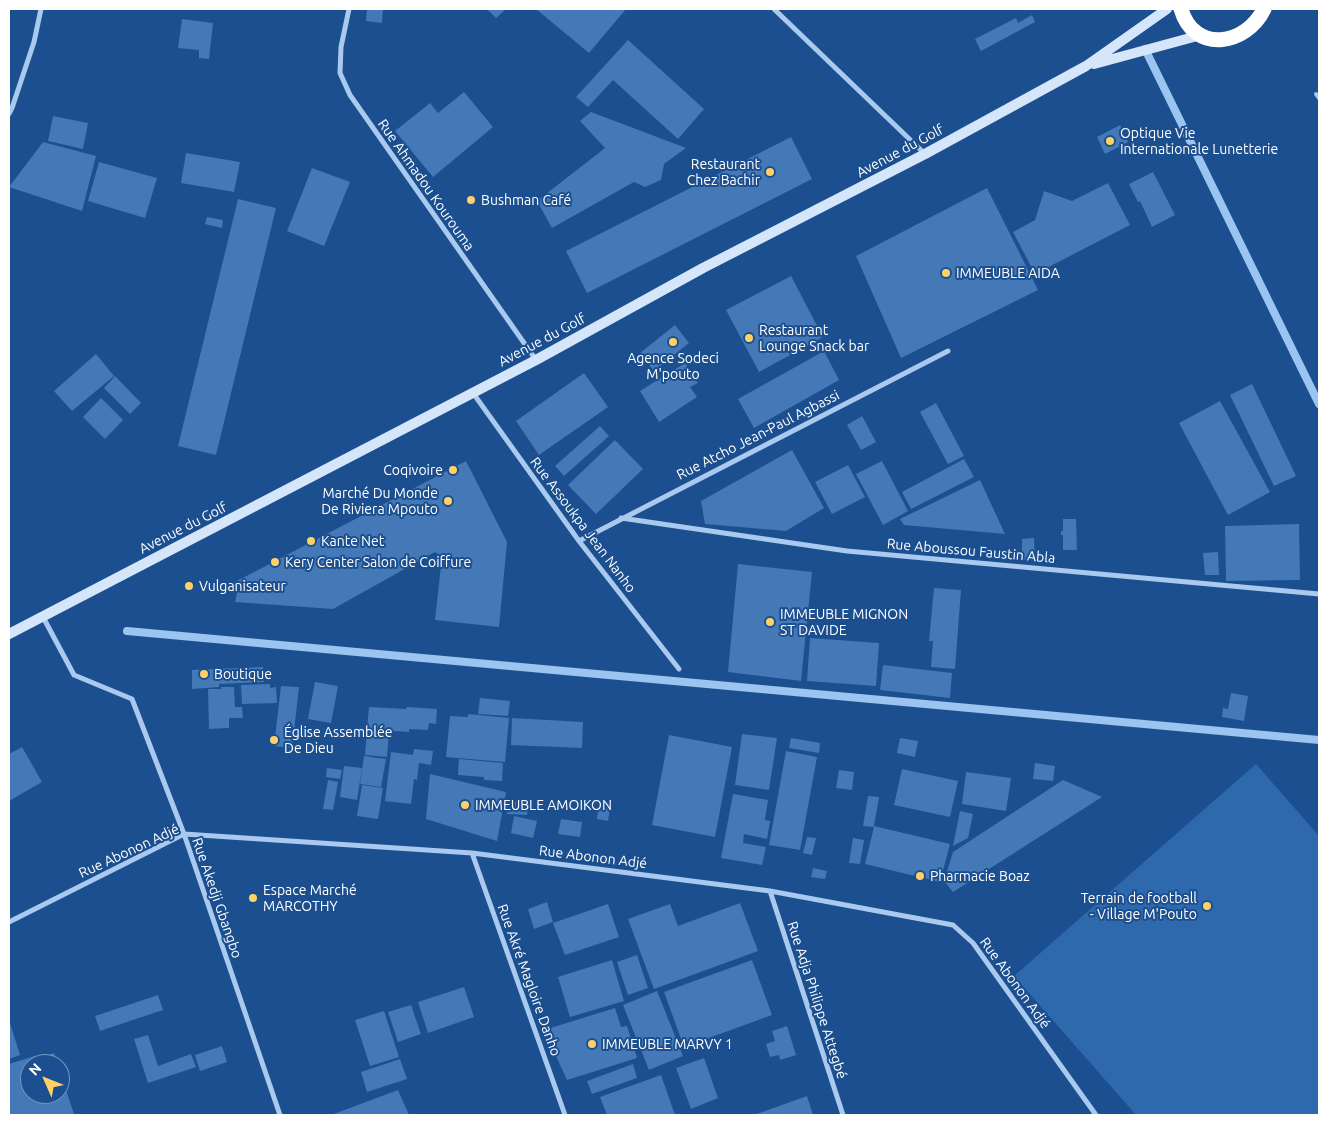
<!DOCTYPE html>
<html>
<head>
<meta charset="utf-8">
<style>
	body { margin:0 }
	#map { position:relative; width:1328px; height:1124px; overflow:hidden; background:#1b4f8f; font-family:Ubuntu,sans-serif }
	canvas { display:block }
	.frame { position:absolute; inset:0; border:10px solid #fff; pointer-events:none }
	.north { position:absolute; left:20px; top:1054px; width:50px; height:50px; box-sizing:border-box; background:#1b4f8f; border:1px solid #7695bc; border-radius:50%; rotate:314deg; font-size:14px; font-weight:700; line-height:20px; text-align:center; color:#fff }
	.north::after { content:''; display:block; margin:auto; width:18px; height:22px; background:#ffd166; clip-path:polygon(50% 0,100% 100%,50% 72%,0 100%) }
</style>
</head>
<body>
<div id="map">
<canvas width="1328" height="1124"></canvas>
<div class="frame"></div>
<div class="north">N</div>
</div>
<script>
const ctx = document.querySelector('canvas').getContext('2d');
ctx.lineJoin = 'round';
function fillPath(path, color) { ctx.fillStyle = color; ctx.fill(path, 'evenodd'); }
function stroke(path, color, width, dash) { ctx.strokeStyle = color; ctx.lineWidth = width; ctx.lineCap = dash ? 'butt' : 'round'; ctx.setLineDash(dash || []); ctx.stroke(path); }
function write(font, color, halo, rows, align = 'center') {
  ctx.font = font + ' Ubuntu,sans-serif'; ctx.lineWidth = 4; ctx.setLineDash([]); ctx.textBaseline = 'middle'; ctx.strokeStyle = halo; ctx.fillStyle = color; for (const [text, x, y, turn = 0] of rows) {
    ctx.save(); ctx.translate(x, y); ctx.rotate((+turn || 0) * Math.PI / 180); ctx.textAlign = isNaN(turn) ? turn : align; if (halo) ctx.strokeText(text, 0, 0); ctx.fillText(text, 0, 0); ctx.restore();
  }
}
const green = new Path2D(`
	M1256,764L1319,836V1115H1136L1014,976Z`);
const stream = new Path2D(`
	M1145,49L1319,404
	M127,631L1319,740`);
const building = new Path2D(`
	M367,9H383L382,23L366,21Z
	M487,9H506L496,18Z
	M536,9H626L589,53Z
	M1032,15L1035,22L981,51L975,39L1016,18L1018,23Z
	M182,19L213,23L209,59L199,58V50L178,48Z
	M628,40L704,109L678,139L613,80L588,107L576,97Z
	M464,92L493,127L433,177L395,131L430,103L438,113Z
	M591,112L686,148L664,164L661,180L645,187L634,182L552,228L537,201L605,148L580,121Z
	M53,116L88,123L83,149L48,141Z
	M1120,125L1128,142L1105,154L1097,137Z
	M791,137L812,179L587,293L566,251Z
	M43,142L96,156L82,211L9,187Z
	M186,153L240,162L234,192L181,183Z
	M99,162L157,178L145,218L88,201Z
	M312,168L350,182L324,246L287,231Z
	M1153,172L1175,215L1152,227L1140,201L1138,202L1129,184Z
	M1108,183L1130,225L1035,274L1013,232L1035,220L1044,191L1072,201Z
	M987,188L1038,290L901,358L856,256Z
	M238,199L276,208L216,455L178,446Z
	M207,217L223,220L222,228L205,224Z
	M791,276L823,337L759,372L726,310Z
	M675,325L689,343L654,371L640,353Z
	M824,351L839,380L754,428L738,399Z
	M96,354L114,376L72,411L54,391Z
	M685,363L698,383L690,387L697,397L659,422L640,391Z
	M584,373L608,407L539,455L516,421Z
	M115,376L141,403L130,414L104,388Z
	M1252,384L1296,476L1274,486L1230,395Z
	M101,398L123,420L105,439L83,417Z
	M1220,401L1270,492L1228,515L1179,423Z
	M936,403L964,456L948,464L920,412Z
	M862,416L876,442L861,450L847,425Z
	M600,426L609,436L564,476L555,466Z
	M615,440L643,469L596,514L568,485Z
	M792,450L824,508L786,531L705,524L701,501Z
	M964,459L974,477L911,509L902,492Z
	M466,461L507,542L499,627L435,620L442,557L435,552L333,609L235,602L238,588L235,582Z
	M882,461L908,511L883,525L856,474Z
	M848,465L865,497L832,514L815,482Z
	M980,480L1005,534L904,525L900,519Z
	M1063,519H1076L1077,550H1063V535H1061V531H1063Z
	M1299,524L1300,580L1226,581L1225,526Z
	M1034,538L1035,560H1022V539Z
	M1218,552L1219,575H1205L1203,553Z
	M738,564L812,572L801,681L728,672Z
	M934,588L961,590L955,669L931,667L933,641H929Z
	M810,638L879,643L876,686L807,681Z
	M883,665L952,673L950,698L880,690Z
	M263,667L264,682L219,684V687L192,689V670Z
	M315,682L338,686L331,723L308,719Z
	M270,684V688L276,687L277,703L242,704L241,685Z
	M281,686L299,687L292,748L274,746Z
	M221,687H234L235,707H242L243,718H229V728L209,729L208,689H221Z
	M1231,693L1248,696L1244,721L1222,717L1223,708L1228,709Z
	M480,698L510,701L508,716L478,714Z
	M369,707L406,709L407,707L437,709L436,724L429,723L428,730L409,729V732L367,729Z
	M468,714L509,718L505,762L446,757L450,716L468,717Z
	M512,718L583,722L582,748L511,745Z
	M367,730L389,732L387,757L365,755Z
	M742,734L777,738L769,790L735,785Z
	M669,735L732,747L715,837L652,825Z
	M791,738L820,743L819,753L789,748Z
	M900,738L918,741L915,757L897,753Z
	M22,747L42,782L9,801V754Z
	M414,749L433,751L431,765L419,763L417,780L414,779L411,804L385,801L391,752L413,755Z
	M786,751L817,757L800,850L769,845Z
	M364,756L386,759L381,787L360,784Z
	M459,759L503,763L502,781L484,780V777L458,775Z
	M1035,763L1055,766L1053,781L1033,779Z
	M344,766L362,768L357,800L340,797Z
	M327,768L342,770L340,779L326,777Z
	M902,769L958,781L950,817L894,805Z
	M839,770L854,772L852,790L836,788Z
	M966,772L1011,778L1006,811L962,804Z
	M430,774L506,792L497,841L426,819Z
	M328,780L338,782L333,810L323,809Z
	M1063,780L1102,797L953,892L944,881L953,852Z
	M362,785L383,788L378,819L357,816Z
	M733,794L768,800L765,820L770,821L767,839L744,834L743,843L766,847L762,865L721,858Z
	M868,796L879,797L874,826L950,844L940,882L865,864L874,827L863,826Z
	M508,801L528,802L527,815L507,814Z
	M599,801L611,802L608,821L597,819Z
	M960,811L973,814L968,838L953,846Z
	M514,816L537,821L533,838L511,833Z
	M561,819L582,822L580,837L558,834Z
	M807,837L816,838L812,855L803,853Z
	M853,838L864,840L860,864L849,863Z
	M813,868L827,871L825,879L811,877Z
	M547,902L553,922L534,929L528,909Z
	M740,903L758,951L654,989L628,919L670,904L678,926Z
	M608,904L619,937L565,955L553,923Z
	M637,955L648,988L628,995L617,962Z
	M612,960L624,1001L570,1017L558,977Z
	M752,960L772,1015L684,1047L664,992Z
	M464,987L474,1017L428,1033L418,1002Z
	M657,991L683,1056L649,1070L623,1005Z
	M158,995L163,1010L100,1031L95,1016Z
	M411,1005L421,1034L398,1042L388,1012Z
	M615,1008L621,1027L627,1026L637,1058L567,1080L544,1030Z
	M384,1011L399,1057L370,1066L355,1020Z
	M9,1020L20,1055L9,1059Z
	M787,1026L796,1055L780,1060L779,1055L770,1057L766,1044L775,1041L772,1031Z
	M148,1035L158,1066L191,1054L196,1067L148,1083L134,1039Z
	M222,1046L227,1062L200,1071L195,1055Z
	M54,1053L58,1064H30V1094H60V1072L74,1114L10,1115L9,1110V1064L35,1056L36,1059Z
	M704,1058L718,1098L691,1109L676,1068Z
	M400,1059L407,1079L367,1092L361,1072Z
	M633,1064L637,1078L592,1094L587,1081Z
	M661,1075L675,1115H607L600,1097Z
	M398,1090L409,1115H331Z
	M807,1096L813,1115H754Z`);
const lane = new Path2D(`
	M1316,94L1319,98`);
const street = new Path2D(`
	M349,9L341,47L340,73L350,95L536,360
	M774,9L925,154
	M9,114L12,108L34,42L41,9
	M473,393L579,541L679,669
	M621,518L847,551L1319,594
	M579,541L948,351
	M43,617L74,675L132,699L184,834L280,1115
	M472,853L565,1115
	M770,891L843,1115
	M9,922L184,834L472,853L770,891L953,925L973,943L1096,1115`);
const secondary = new Path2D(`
	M1094,64L1201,35
	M9,634L536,360L703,268L925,154L1086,66L1167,9`);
const highway = new Path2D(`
	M1181,9C1194,54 1246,46 1264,9`);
const markers = [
	[1110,141,5,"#ffd166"],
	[770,172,5,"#ffd166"],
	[471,200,5,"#ffd166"],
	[946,273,5,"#ffd166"],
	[749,338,5,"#ffd166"],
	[673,342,5,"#ffd166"],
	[453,470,5,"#ffd166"],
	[448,501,5,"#ffd166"],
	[311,541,5,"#ffd166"],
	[275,562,5,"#ffd166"],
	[189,586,5,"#ffd166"],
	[770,622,5,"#ffd166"],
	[204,674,5,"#ffd166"],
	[274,740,5,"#ffd166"],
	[465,805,5,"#ffd166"],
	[920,876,5,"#ffd166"],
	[253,898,5,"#ffd166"],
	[1207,906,5,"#ffd166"],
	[592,1044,5,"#ffd166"]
];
const poiNames = [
	["Optique Vie",1120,133],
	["Internationale Lunetterie",1120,149],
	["Restaurant",760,164,"right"],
	["Chez Bachir",760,180,"right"],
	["Bushman Café",481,200],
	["IMMEUBLE AIDA",956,273],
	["Restaurant",759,330],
	["Lounge Snack bar",759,346],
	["Agence Sodeci",673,358,"center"],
	["M'pouto",673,374,"center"],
	["Coqivoire",443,470,"right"],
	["Marché Du Monde",438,493,"right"],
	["De Riviera Mpouto",438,509,"right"],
	["Kante Net",321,541],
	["Kery Center Salon de Coiffure",285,562],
	["Vulganisateur",199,586],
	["IMMEUBLE MIGNON",780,614],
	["ST DAVIDE",780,630],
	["Boutique",214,674],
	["Église Assemblée",284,732],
	["De Dieu",284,748],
	["IMMEUBLE AMOIKON",475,805],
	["Pharmacie Boaz",930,876],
	["Espace Marché",263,890],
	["MARCOTHY",263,906],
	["Terrain de football",1197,898,"right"],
	["- Village M'Pouto",1197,914,"right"],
	["IMMEUBLE MARVY 1",602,1044]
];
const streetNames = [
	["Avenue du Golf",900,151,-28],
	["Rue Ahmadou Kourouma",426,185,55],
	["Avenue du Golf",542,340,-28],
	["Rue Atcho Jean-Paul Agbassi",758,435,-27],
	["Rue Assoukpa Jean Nanho",583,525,53],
	["Avenue du Golf",183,528,-27],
	["Rue Aboussou Faustin Abla",971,551,5],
	["Rue Abonon Adjé",129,851,-25],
	["Rue Abonon Adjé",593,857,7],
	["Rue Akedji Gbangbo",217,898,71],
	["Rue Akré Magloire Danho",529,980,70],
	["Rue Abonon Adjé",1015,983,54],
	["Rue Adja Philippe Attegbé",817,1000,72]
];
fillPath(green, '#2e69ad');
stroke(stream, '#9cc4f0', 8);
fillPath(building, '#4478b7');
stroke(lane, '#a9c9ee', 4);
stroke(street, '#a9c9ee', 5);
stroke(secondary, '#d6e6fa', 10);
stroke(highway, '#fff', 15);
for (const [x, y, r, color] of markers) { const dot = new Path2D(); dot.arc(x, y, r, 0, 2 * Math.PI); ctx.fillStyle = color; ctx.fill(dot); stroke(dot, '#1b4f8f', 2); }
write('14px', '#fff', '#1b4f8f', poiNames, 'left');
write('14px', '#fff', '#1b4f8f', streetNames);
</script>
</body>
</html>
